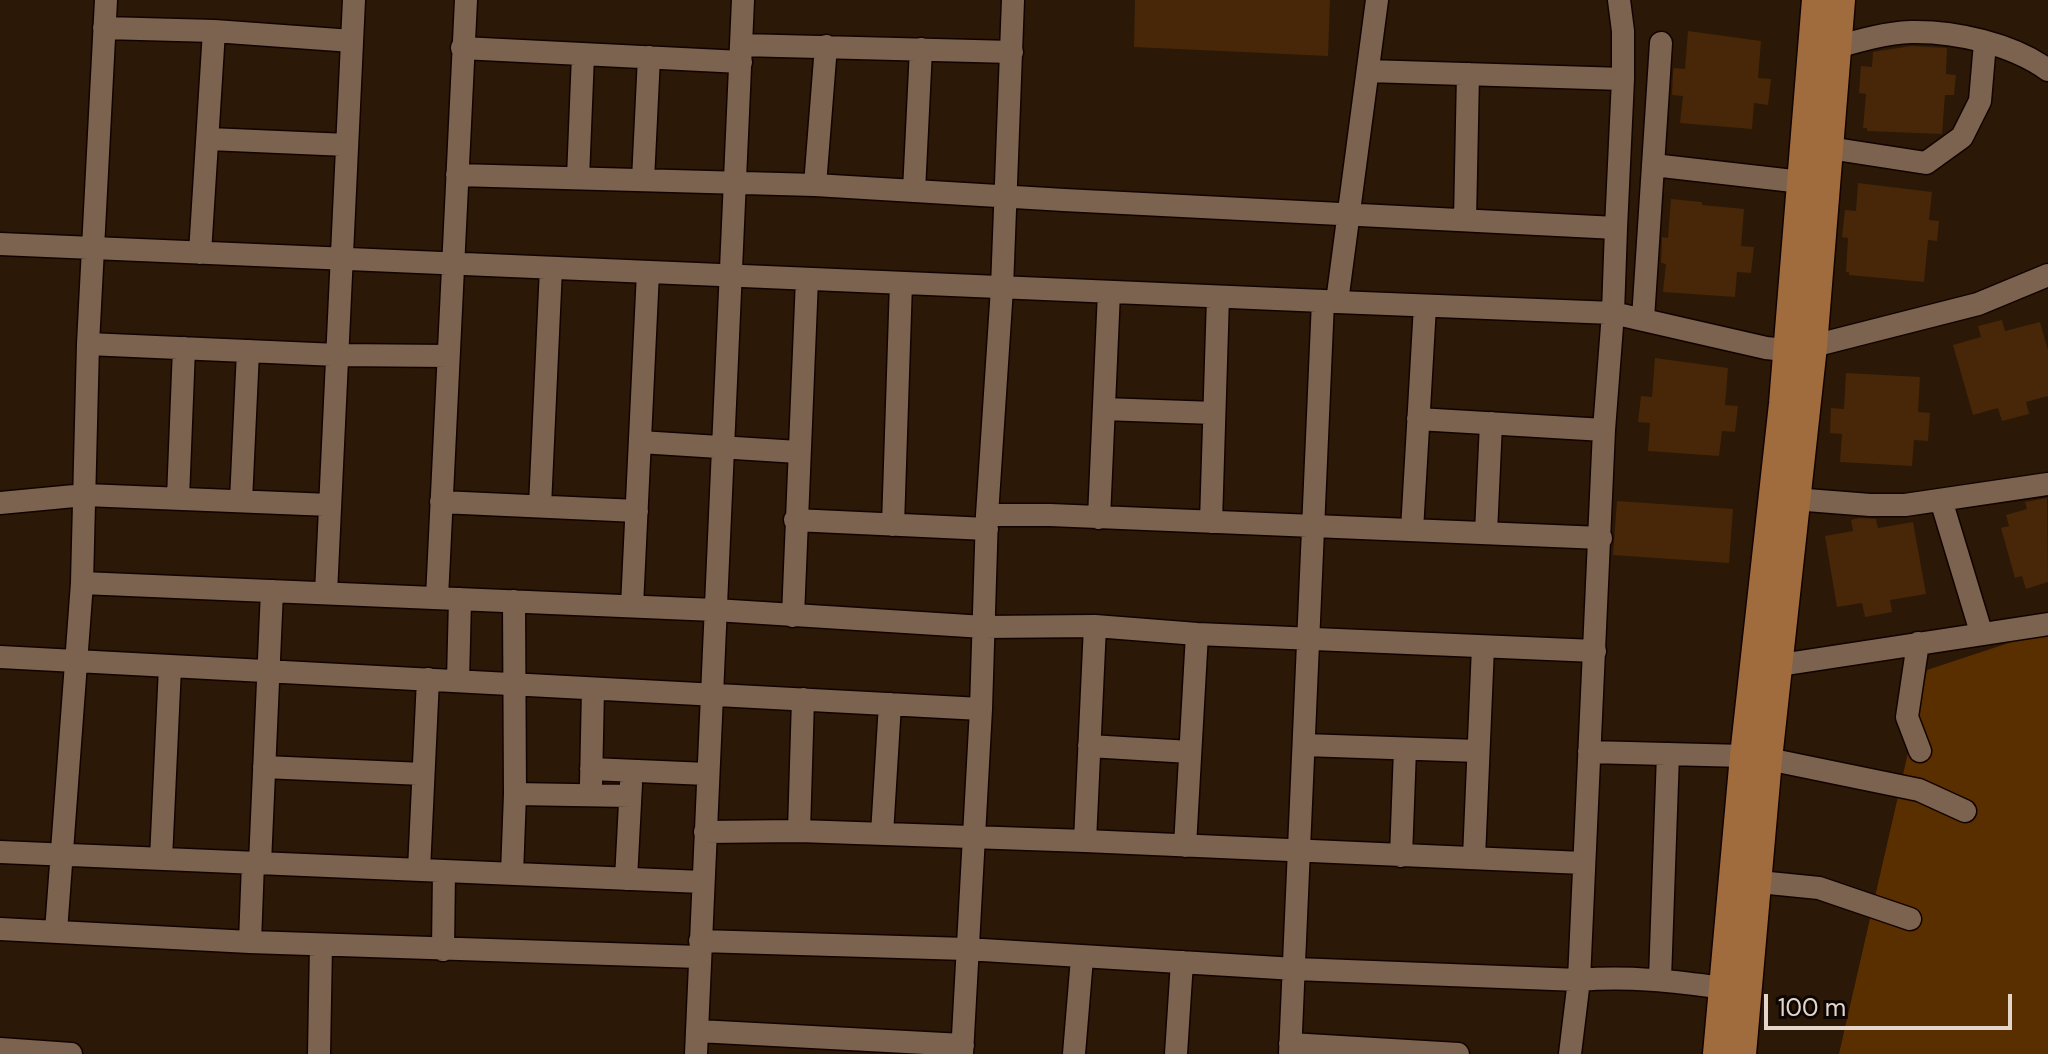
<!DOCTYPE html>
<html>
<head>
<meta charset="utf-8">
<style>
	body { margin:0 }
	#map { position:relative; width:2048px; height:1054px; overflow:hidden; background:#2c1807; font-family:"DM Sans",sans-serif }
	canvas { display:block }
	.scale { position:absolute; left:1764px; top:994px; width:248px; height:36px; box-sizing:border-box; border:4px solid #e4d6cb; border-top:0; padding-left:10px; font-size:24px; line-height:28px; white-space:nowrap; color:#e4d6cb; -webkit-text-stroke:6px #0e0602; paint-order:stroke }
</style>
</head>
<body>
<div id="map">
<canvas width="2048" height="1054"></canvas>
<div class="scale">100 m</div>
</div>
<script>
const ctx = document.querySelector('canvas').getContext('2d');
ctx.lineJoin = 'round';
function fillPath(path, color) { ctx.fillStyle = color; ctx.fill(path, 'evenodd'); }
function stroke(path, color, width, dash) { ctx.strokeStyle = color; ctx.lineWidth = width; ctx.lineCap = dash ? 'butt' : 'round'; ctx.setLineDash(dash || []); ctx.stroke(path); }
const green = new Path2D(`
	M2048,630V1054H1839L1927,670Z`);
const building = new Path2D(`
	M1135,0H1330L1328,56L1134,47Z
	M1688,31L1761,41L1758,78L1771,79L1768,105L1754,103L1752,129L1680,123L1683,96L1672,95L1673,72L1674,68L1685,69Z
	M1911,46L1947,48L1946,74L1956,75L1954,95H1945L1942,134L1867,131V128H1863L1866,94L1859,93L1861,66L1872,67L1873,52Z
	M1858,183L1932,192L1929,220L1939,221L1937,241L1928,240L1924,282L1849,275V272H1846L1848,238L1842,237L1845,210L1856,211Z
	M1671,199L1702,202V205L1744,209L1741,246L1754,247L1751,273L1737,272L1735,297L1663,292L1666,264L1661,263L1662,237L1668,238Z
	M2002,320L2005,331L2040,322L2048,350V396L2026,402L2029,414L2002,421L1998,408L1973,415L1953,345L1981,337L1978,326Z
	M1655,358L1728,368L1725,405L1738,406L1735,432L1722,431L1719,456L1648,451L1650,423L1638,422L1641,396L1652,397Z
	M1846,373L1920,377L1918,412L1930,413L1928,441L1914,440L1912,466L1840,462L1842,434L1830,433L1831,408L1844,409Z
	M2047,498L2048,582L2026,589L2022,576L2015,578L2001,528L2009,526L2006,515L2027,509L2025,502Z
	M1617,501L1733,509L1729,563L1613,555Z
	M1859,518L1876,519L1878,528L1913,522L1926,594L1890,600L1892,612L1865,617L1862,603L1837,607L1825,536L1853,531L1851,520Z`);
const minor = new Path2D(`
	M104,28L214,31L352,41
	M741,45L1012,52
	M1837,47C1861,40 1886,33 1911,32C1955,31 2012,44 2048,70
	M462,48L741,62
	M1368,71L1623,79
	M209,139L347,145
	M1829,148L1926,163L1962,137L1980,101L1985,43
	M1653,165L1802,182
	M457,175L815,185L1064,200L1616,228L1613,313L1337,302
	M578,178L583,55
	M643,180L649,57
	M815,185L826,46
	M914,191L921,49
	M1465,220L1468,74
	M1616,228L1623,79V31L1619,0
	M0,244L1323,301
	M200,253L214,31
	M1643,319L1661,43
	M88,344L337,355L448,356
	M1104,409L1214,413
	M1418,419L1604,430
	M640,442L798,452
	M178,498L184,348
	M1794,499L1870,505H1905L2048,484
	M1941,500L1981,632
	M241,501L248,351
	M441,502L637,511
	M0,503L85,495L330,505
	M540,506L551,268
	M987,515H1050L1601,538
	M1099,518L1109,292
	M795,520L987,529
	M1211,522L1218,297
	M893,525L901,283
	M1412,530L1425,306
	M1486,533L1491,423
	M82,583L715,610L984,627L1095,626L1197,634L1595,651
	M326,593L354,0
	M437,598L466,0
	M632,606L648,272
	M793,616L807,279
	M1918,643L1907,717L1920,751
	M0,657L981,709
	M1780,665L2048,624
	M458,681L460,599
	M1304,745L1478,751
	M1089,746L1190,752
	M1589,752L1744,756
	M1768,759L1919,790L1965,811
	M264,767L423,774
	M591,769L707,774
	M591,784L593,689
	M515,794L630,796
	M799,831L803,699
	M705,832L799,831L1085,841L1583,863
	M882,834L890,704
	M1085,841L1095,626
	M1185,846L1197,634
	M0,852L702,882
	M1401,856L1405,749
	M1474,858L1483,647
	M161,859L170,667
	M260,863L272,591
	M419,870L428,679
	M512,874L515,794L514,601
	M626,879L631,784
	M1759,882L1819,888L1910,919
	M0,929L250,942L699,957
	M56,931L82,583L88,344L106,0
	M700,941L966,949L1295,969L1579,980L1604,430L1613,313L1766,348L1786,350L1813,346L1978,304L2048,275
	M250,942L253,863
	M443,950L444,871
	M1660,979L1668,754
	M698,1031L963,1045
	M1290,1044L1458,1054
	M0,1049L71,1054
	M319,1054L321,945
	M696,1054L743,0
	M962,1054L981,709L987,515L1002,288L1013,0
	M1074,1054L1082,958
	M1176,1054L1182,962
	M1290,1054L1323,301L1337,302L1377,0
	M1570,1054L1579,980C1628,976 1674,981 1723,988`);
const major = new Path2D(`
	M1717,1054L1744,756L1783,404L1816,0
	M1742,1054L1768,759L1813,346L1841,0`);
fillPath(green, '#5a2f00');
fillPath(building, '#472708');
stroke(minor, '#130300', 25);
stroke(major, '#130300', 31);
stroke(minor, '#7b6350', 22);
stroke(major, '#a06c3e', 28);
</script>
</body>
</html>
